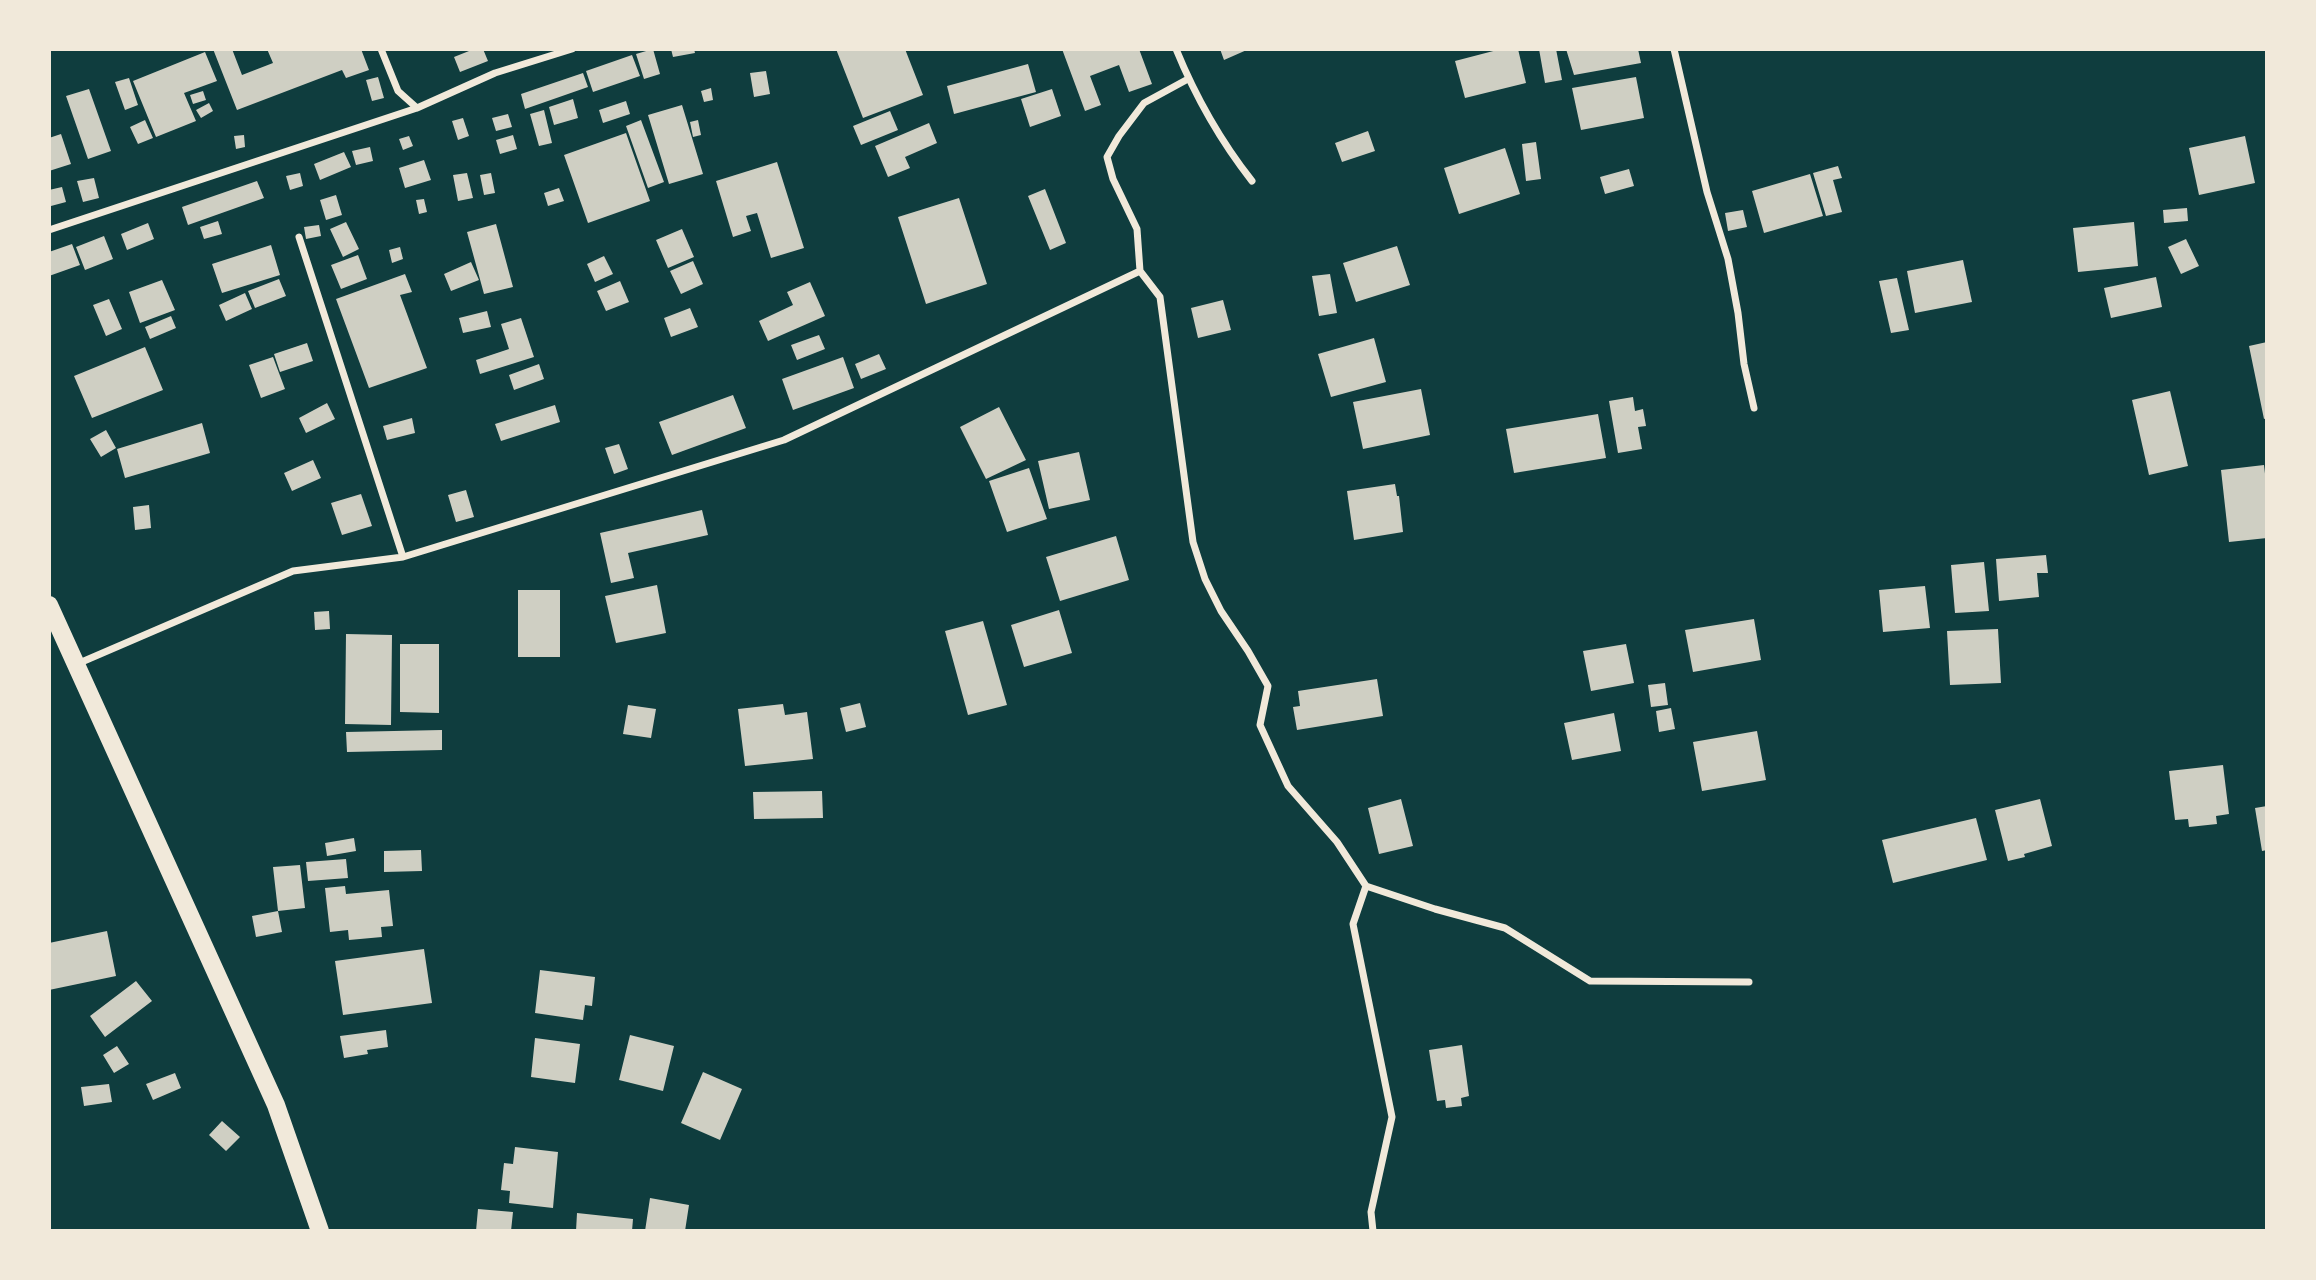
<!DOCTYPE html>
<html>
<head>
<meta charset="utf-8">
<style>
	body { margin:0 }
	#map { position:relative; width:2316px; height:1280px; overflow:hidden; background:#0f3d3e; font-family:"Crimson Pro",serif }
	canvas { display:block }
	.frame { position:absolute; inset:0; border:51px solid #f1e9da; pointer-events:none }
</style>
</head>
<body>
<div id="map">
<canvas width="2316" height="1280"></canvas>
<div class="frame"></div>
</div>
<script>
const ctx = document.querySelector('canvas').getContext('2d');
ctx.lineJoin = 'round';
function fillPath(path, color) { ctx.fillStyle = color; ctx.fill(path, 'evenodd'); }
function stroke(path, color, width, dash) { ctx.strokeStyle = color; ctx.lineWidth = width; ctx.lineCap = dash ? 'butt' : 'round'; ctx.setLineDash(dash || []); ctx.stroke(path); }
const building = new Path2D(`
	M213,49H232L242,75L273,63L267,49H361L369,70L346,78L342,70L237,110Z
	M474,49H483L488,61L460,72L454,57Z
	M653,49L660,74L644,79L636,54Z
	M671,49H694L695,53L673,57Z
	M836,49H905L923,95L863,118Z
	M1062,49H1139L1152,84L1129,92L1119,65L1090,76L1101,105L1085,111Z
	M1220,49H1249L1224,60Z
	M1501,49H1518L1526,83L1465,98L1455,61Z
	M1539,49H1556L1562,80L1545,83Z
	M1566,49H1638L1641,63L1574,75Z
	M205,52L217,81L184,93L196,121L156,137L133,81Z
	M632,55L640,76L593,92L586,71Z
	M1028,64L1036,92L954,114L947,86Z
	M766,71L770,94L754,97L750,73Z
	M583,73L588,87L525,109L521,94Z
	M378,77L384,98L372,101L366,80Z
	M1636,77L1644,118L1581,130L1572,88Z
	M129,78L138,105L125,110L115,82Z
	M711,88L713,100L704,102L701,91Z
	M89,89L111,151L88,159L66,96Z
	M1052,89L1061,116L1030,127L1021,99Z
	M203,91L206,100L193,104L190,95Z
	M573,99L578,118L554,125L549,107Z
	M626,101L630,114L603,123L599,110Z
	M209,103L213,111L201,118L196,110Z
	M682,105L703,174L669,184L648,115Z
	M544,110L552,143L539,146L530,114Z
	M890,111L898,130L861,145L853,126Z
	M508,114L512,127L496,131L492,118Z
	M463,118L469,136L458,140L452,121Z
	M145,120L153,138L138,144L130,127Z
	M641,120L664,182L648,188L626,126Z
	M698,120L701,135L693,137L690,122Z
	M929,123L937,143L905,157L910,168L888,177L875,146Z
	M1368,131L1375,151L1342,162L1335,143Z
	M626,133L650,201L588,223L564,155Z
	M61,134L71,164L49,171V138Z
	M244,135L245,147L236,149L234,136Z
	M513,135L517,149L500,154L496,140Z
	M409,136L413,146L403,150L399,139Z
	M2245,136L2255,183L2199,195L2189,148Z
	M1536,142L1541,179L1526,181L1522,144Z
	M370,147L373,161L356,165L352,151Z
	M1505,148L1520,194L1459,214L1444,168Z
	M344,152L351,167L320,180L314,164Z
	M424,160L431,180L405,188L399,168Z
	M777,162L804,248L771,258L757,213L746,216L751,231L733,237L716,181Z
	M1838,166L1842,178L1833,180L1842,212L1826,216L1813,173Z
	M1629,169L1634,186L1605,194L1600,177Z
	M300,173L303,186L290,190L286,176Z
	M467,173L473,198L458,201L453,175Z
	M491,173L495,193L484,195L480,175Z
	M1810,174L1823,216L1764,233L1752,191Z
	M94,178L99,198L83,202L77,181Z
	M257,181L264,198L188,225L182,207Z
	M62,187L66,202L51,206L49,190Z
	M559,188L564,201L548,206L544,193Z
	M1045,189L1066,243L1050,250L1028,196Z
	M336,195L342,215L326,220L320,200Z
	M959,198L987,284L926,304L898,217Z
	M424,199L427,212L419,214L416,200Z
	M2187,208L2188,221L2164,223L2163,210Z
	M1743,210L1747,227L1728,231L1725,213Z
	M218,221L222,234L204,239L200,227Z
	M346,222L359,249L343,257L330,229Z
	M2134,222L2138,266L2078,272L2073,228Z
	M148,223L154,239L127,250L121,234Z
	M496,224L513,287L484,294L467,232Z
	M319,225L321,236L306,239L304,227Z
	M682,229L694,257L668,268L656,240Z
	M104,236L113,259L85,270L76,247Z
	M2186,239L2199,266L2181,274L2168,247Z
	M72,244L80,265L49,276V252Z
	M271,245L280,275L222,293L212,264Z
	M1397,246L1410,285L1356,302L1343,263Z
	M400,247L403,259L392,263L389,250Z
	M358,255L367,279L341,289L331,265Z
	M604,256L613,274L595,282L587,264Z
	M1963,260L1972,302L1915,313L1907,271Z
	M693,261L703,284L681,294L670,271Z
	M471,262L479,280L451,291L444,274Z
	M405,274L412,292L400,295L427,368L369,388L336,299Z
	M1330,274L1337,313L1319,316L1312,276Z
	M2156,277L2162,307L2111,318L2104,288Z
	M1897,278L1909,330L1891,333L1879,281Z
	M279,279L286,296L255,308L248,291Z
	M162,280L175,310L140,323L129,292Z
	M620,281L629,302L606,311L597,291Z
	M810,282L825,316L768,341L759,321L793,305L787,292Z
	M245,293L252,309L226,321L219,305Z
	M109,299L122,329L106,336L93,305Z
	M1223,300L1231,330L1198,338L1191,308Z
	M690,308L698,327L671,337L664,318Z
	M487,311L491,327L463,333L459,318Z
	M171,316L176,328L150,339L145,327Z
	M521,318L534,357L480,374L476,360L509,349L501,324Z
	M819,335L825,349L797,360L791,345Z
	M1374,338L1386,382L1331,397L1318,354Z
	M2267,342V418L2264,419L2249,346Z
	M307,343L313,361L280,372L274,354Z
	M145,347L163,390L92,418L74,376Z
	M879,354L886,369L861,379L855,364Z
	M273,357L285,389L261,398L249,365Z
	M843,357L854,388L793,410L782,379Z
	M539,364L544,379L514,390L509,375Z
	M1421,389L1430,435L1363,449L1353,402Z
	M2170,391L2188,466L2149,475L2132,400Z
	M733,395L746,428L672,455L659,422Z
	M1633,397L1635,411L1643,409L1646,426L1638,427L1642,449L1618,453L1609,401Z
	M327,403L335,419L306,433L299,418Z
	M555,405L560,422L501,441L495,424Z
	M999,407L1026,460L986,479L960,427Z
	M1598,414L1606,458L1514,473L1506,429Z
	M412,418L415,433L387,440L383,426Z
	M202,423L210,453L125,478L117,449Z
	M106,430L116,448L101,457L90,439Z
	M619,444L628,469L614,474L605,448Z
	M1079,452L1090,500L1049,509L1038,461Z
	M313,460L321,478L292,491L284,473Z
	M2264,465L2267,491V538L2229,542L2221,470Z
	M1029,468L1047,519L1007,532L989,481Z
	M1395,484L1397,496H1399L1403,532L1354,540L1347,491Z
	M466,490L474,517L456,522L448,495Z
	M361,494L372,526L342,535L331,503Z
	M149,505L151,528L135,530L133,507Z
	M702,510L708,535L628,553L634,578L611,583L600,533Z
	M1116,536L1129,580L1060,601L1046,557Z
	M2046,555L2048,573H2037L2039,597L1999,601L1996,559Z
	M1984,562L1989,611L1955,613L1951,565Z
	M657,585L666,633L616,643L605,596Z
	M1925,586L1930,628L1883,632L1879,590Z
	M518,590H560V657H518Z
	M1059,610L1072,653L1024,667L1011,625Z
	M329,611L330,629L315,630L314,612Z
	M1754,619L1761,660L1693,672L1685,630Z
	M983,621L1007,705L968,715L945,631Z
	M1998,629L2001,683L1950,685L1947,631Z
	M346,634L392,635L391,725L345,724Z
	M400,644H439V713L400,712Z
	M1626,644L1634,683L1591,691L1583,651Z
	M1377,679L1383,716L1297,730L1293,707L1300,706L1298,691Z
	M1665,683L1668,705L1651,707L1648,685Z
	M860,703L866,727L846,732L840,708Z
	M783,704L785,715L807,712L813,759L745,766L738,709Z
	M628,705L656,709L651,738L623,734Z
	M1671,708L1675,729L1659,732L1656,711Z
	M1614,713L1621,751L1572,760L1564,723Z
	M442,730V750L347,752L346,732Z
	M1757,731L1766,780L1702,791L1693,742Z
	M2223,765L2229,814L2216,816L2217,824L2189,827L2188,819L2175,820L2169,771Z
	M822,791L823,818L754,819L753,792Z
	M1401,799L1413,846L1379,854L1368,808Z
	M2040,799L2052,846L2024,854L2025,857L2008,861L1995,810Z
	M2267,806V850L2262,851L2255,808Z
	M1976,818L1987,860L1893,883L1882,840Z
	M354,838L356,851L327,856L325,843Z
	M421,850L422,871L384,872V851Z
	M346,859L348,878L308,881L306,862Z
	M300,865L305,908L278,911L273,867Z
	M345,886L346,894L389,890L393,926L381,927L382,937L349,940L348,930L330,932L325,888Z
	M278,911L282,932L256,937L252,916Z
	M107,931L116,976L49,990V943Z
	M424,949L432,1003L343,1015L335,961Z
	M540,970L595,977L592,1006L585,1005L583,1020L535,1013Z
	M136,981L152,1001L105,1037L90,1016Z
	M386,1030L388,1047L367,1050L368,1054L344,1058L340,1036Z
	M630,1035L674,1046L663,1091L619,1080Z
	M535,1038L580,1044L575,1083L531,1077Z
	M1462,1045L1469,1096L1461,1098L1462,1106L1446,1108L1445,1100L1437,1101L1429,1050Z
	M117,1046L129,1064L114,1073L103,1055Z
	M703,1072L742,1089L720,1140L681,1123Z
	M175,1073L181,1088L153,1100L146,1084Z
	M109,1084L112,1102L84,1106L81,1087Z
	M222,1121L240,1137L226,1151L209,1135Z
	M515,1147L558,1152L553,1208L509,1203L510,1191L501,1190L504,1163L513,1164Z
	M650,1198L689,1205L685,1231H645Z
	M478,1209L513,1212L511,1231H476Z
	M577,1213L633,1219L632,1231H576Z`);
const minor = new Path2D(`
	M381,49L398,91L417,108
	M1176,49C1196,98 1219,139 1252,181
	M1674,49L1707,192L1728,259L1738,313L1744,364L1754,408
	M1188,79L1144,103L1119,136L1107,157L1113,179L1137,229L1140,271L1160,297L1193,542L1205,579L1221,611L1248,651L1268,686L1260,725L1288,786L1337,842L1366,886L1435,909L1505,928L1590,981L1749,982
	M49,230L417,108L495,73L572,49
	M299,237L403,557
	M77,664L293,571L403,557L784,440L1140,271
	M1366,886L1353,924L1392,1117L1371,1212L1373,1231`);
const primary = new Path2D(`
	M49,605L276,1105L320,1231`);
fillPath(building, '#cfcfc3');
stroke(minor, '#f1e9da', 7);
stroke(primary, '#f1e9da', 18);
</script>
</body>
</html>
